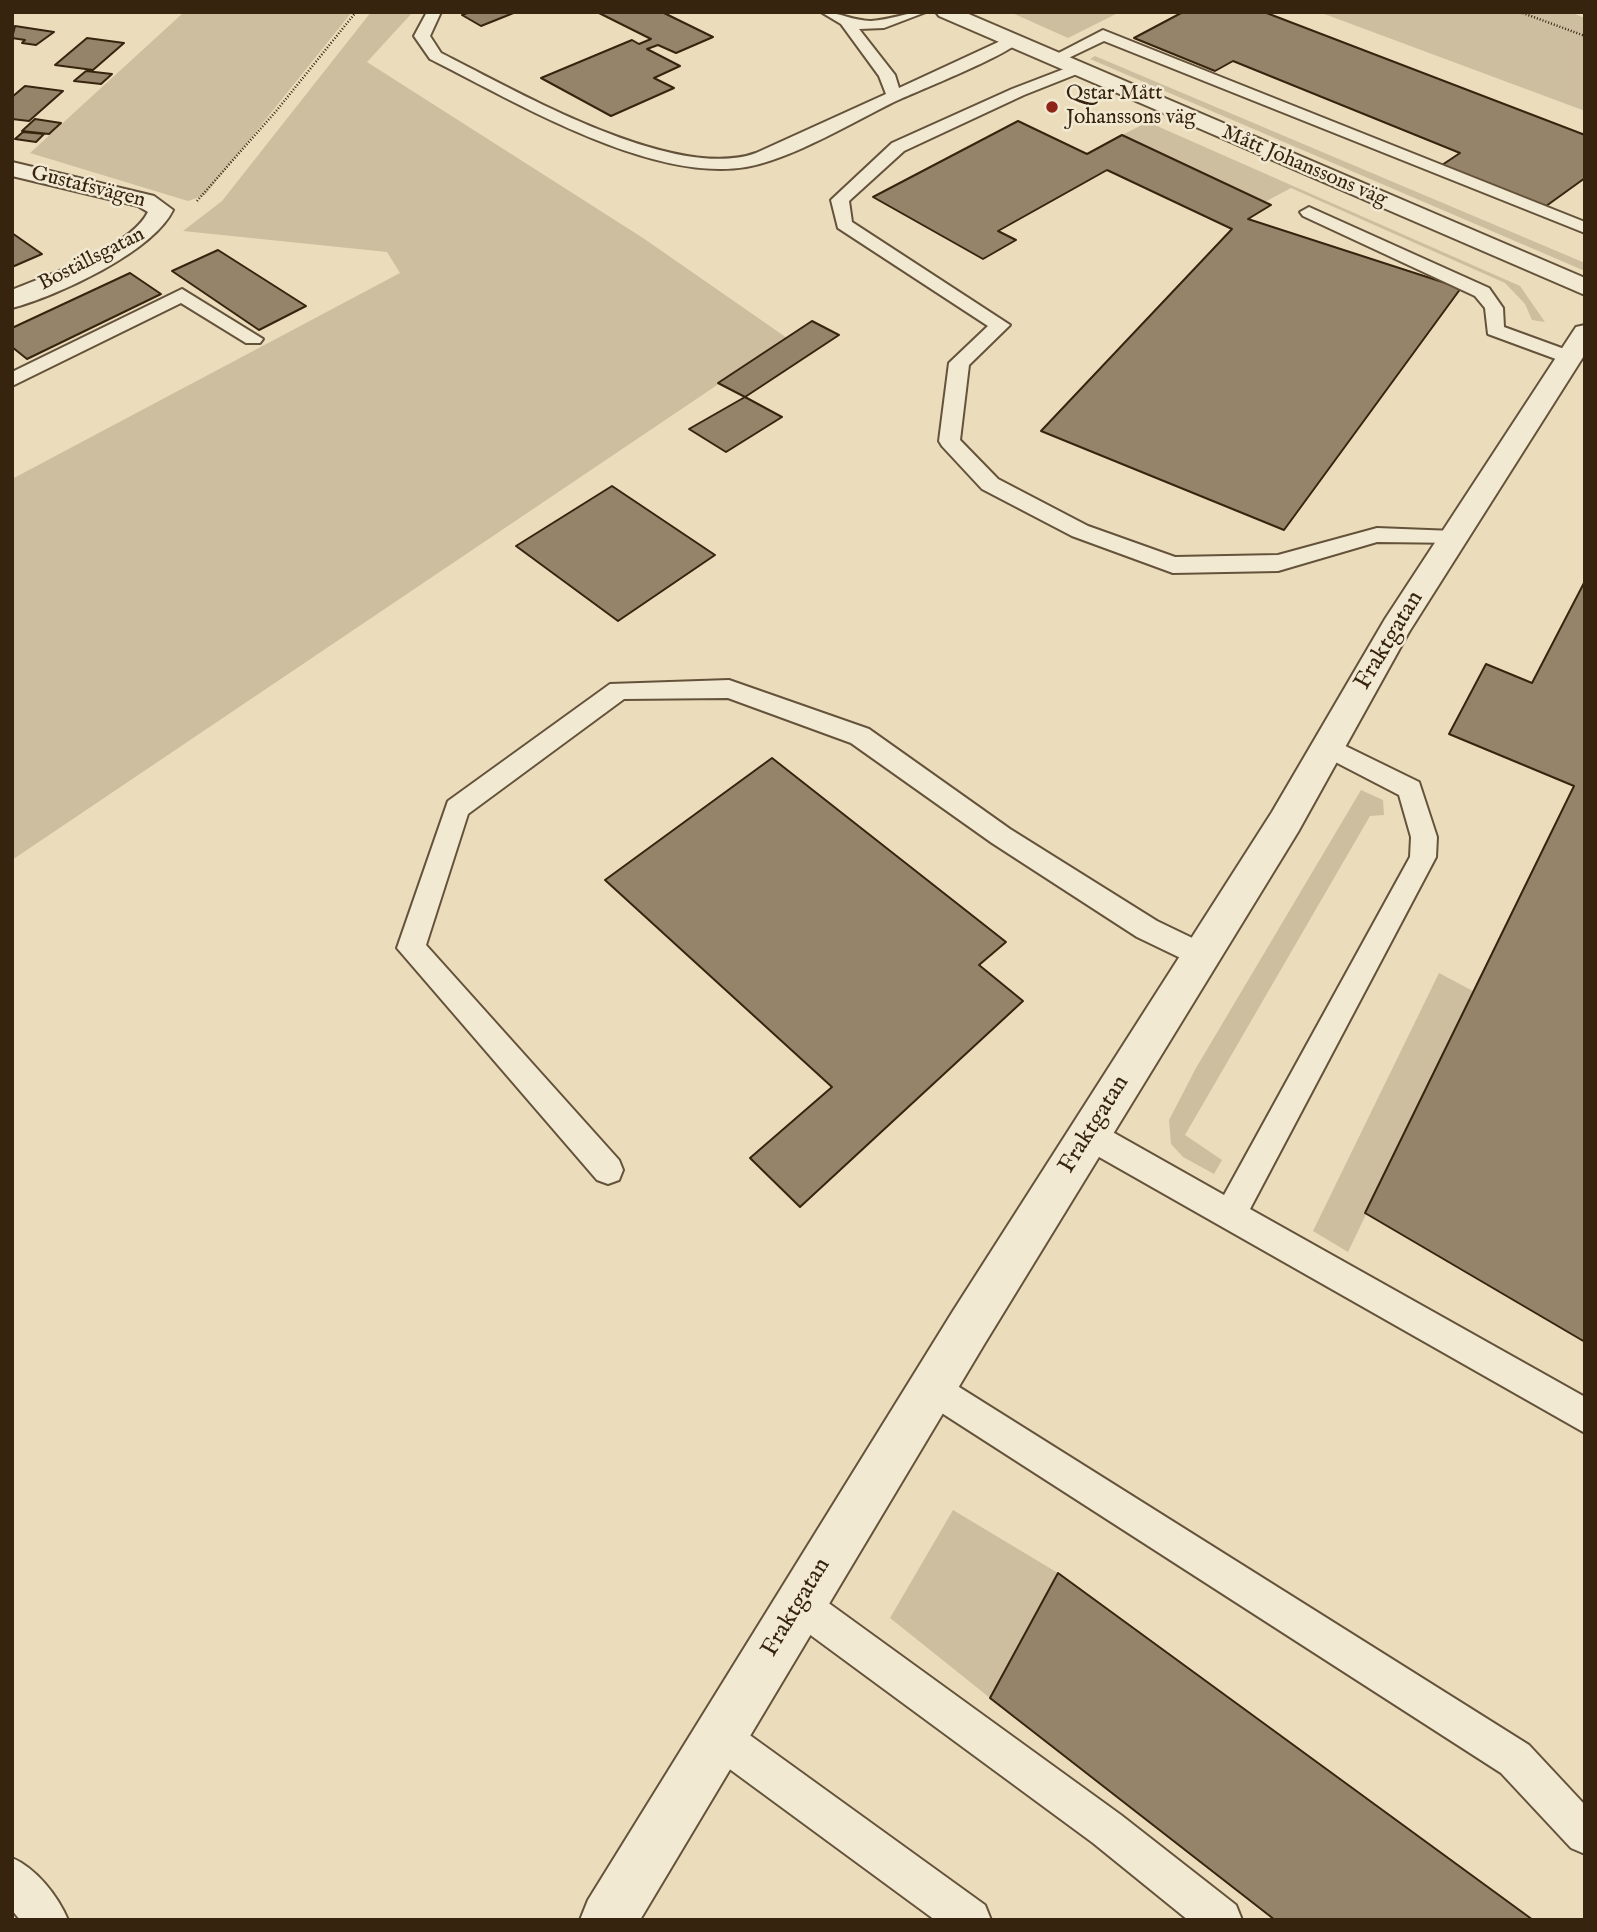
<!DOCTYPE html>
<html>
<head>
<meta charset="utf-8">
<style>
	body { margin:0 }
	#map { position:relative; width:1597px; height:1932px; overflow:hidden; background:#ebddbc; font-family:"IM FELL English",serif }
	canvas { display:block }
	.frame { position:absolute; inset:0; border:14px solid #37240f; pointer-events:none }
</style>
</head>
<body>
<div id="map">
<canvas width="1597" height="1932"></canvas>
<div class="frame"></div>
</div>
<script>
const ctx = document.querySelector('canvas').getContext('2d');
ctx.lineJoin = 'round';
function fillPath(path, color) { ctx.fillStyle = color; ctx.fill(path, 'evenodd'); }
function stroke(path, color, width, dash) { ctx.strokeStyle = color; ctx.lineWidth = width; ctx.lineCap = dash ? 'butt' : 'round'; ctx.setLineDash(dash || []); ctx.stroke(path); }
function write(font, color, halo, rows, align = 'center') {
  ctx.font = font + ' "IM FELL English",serif'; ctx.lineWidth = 5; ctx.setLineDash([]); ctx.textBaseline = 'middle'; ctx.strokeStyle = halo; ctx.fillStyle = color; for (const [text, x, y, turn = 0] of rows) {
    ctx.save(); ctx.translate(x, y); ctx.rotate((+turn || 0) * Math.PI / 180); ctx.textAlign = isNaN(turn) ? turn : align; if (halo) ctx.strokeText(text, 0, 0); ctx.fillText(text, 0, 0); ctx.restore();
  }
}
const green = new Path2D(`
	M184,12H352L205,195L188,201L30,153Z
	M371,12H413L367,62L643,238L787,338L12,860V479L400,273L387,252L183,231L222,201Z
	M1010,12H1120L1068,38Z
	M1319,12H1570L1585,18V111Z
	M1095,56L1585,263V271L1090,59Z
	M1148,122L1520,286L1545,322L1532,320L1525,304L1505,283L1291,188L1265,202L1122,135Z
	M1361,790L1383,800L1384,815L1370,816L1185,1135L1222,1160L1214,1174L1183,1157L1171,1144L1169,1120L1196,1068Z
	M1439,973L1473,991L1348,1252L1313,1231Z
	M953,1510L1058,1573L990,1698L890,1618Z`);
const building = new Path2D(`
	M470,12H516L481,26L462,15Z
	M597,12H662L713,37L676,53L658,45L647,49L680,66L654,78L674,88L611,116L541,78L632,40L639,44L651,39Z
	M1183,12H1264L1585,135V178L1542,209L1439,167L1460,153L1233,61L1215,71L1134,38Z
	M15,26L54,32L36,45L22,43L25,40L12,38Z
	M87,38L124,43L93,70L55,65Z
	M86,71L112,74L101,84L74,81Z
	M25,86L63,91L29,121L12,119V97Z
	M35,119L61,123L49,134L22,131Z
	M1018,121L1087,154L1122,135L1271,205L1248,219L1461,288L1284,530L1041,431L1232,229L1107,170L998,231L1016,240L983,259L873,197Z
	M23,132L44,134L36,142L15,139Z
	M12,233L42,254L12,267Z
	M218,250L306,306L259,330L172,271Z
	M130,273L161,294L27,359L12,347V328Z
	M812,321L839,335L745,397L718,383Z
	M745,397L782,417L726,452L689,429Z
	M612,486L715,555L618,621L516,546Z
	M1585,581V1342L1365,1213L1574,786L1449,734L1486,664L1532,683Z
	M772,758L1006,942L979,965L1023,1001L800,1207L750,1158L832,1087L605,880Z
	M1058,1573L1533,1920H1275L990,1698Z`);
const path = new Path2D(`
	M1520,12L1585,36
	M197,201L277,110L356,12`);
const service = new Path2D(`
	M427,12H441L430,36L441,53C515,90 674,183 756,153L886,94L879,76L841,24L821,12C839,12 853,21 871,21C890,20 907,12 926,12L884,28L859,29L895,75L899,88L1007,38L1012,36L1020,41C1006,56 920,90 896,101C853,122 792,159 746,167C650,183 514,101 430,59L414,36Z
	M1103,30L1585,222V233L1104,41L1060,62H1050L1047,59Z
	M1077,64L1085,69L1082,72L1024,95L904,151L849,201L852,222L1010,325L969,365L960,440L998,479L1088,526L1175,557L1278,555L1377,528L1454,531L1462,533L1465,538L1462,543L1377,542L1278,571L1173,573L1072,536L982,489L942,446L939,441L949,363L988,326L838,228L831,200L892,143L1012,89Z
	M1309,207L1489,288L1503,308L1504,327L1578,354L1581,358L1578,362H1564L1488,334L1485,308L1475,296L1303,216L1300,212Z
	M182,289L263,339L260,343H246L181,303L12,386V372Z
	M729,680L869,729L1010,829L1157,921L1211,947L1215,955L1211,963L1201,967L1191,963L1137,937L992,843L851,743L728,698L624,699L468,814L426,945L619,1160L623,1170L619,1180L608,1184L597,1180L397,948L448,801L610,684Z
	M1327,737L1419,782L1437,837L1436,857L1250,1209L1585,1397V1433L1078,1145L1074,1135L1078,1125L1089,1121L1100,1125L1224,1195L1410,857L1411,837L1399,795L1318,753L1315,746L1318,739Z
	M932,1370L1529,1745L1585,1805V1854L1571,1848L1501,1773L920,1399L915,1387L920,1375Z
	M799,1586L812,1591L1121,1815L1236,1905L1242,1920H1188L1093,1843L786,1617L781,1604L786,1591Z
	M719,1718L733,1723L985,1905L991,1920H935L705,1751L700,1737L705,1723Z
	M12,1858C36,1868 58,1896 68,1920H20L12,1910Z`);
const minor = new Path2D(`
	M12,162L154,196L173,210C153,252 57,296 12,308V290C48,275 130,248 148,212L138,206L12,176Z
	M1585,325V354L1409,632L1298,832L985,1343L640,1920H580L588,1900L953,1311L1272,812L1385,619L1572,333L1576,327Z`);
const tertiary = new Path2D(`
	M936,12H964L1585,278V295L939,16Z`);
const markers = [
	[1052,107,7,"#8f2418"]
];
const farPoinames = [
	["Qstar Mått",1066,95],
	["Johanssons väg",1066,119]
];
const farStreetnames = [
	["Mått Johanssons väg",1304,167,23],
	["Gustafsvägen",88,188,14],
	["Boställsgatan",92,260,-27]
];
const streetNames = [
	["Fraktgatan",1390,641,-59],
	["Fraktgatan",1095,1125,-58],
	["Fraktgatan",797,1608,-59]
];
fillPath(green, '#ccbe9f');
fillPath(building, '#958469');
stroke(building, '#37240f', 2);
stroke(service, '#64523a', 4);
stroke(minor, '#64523a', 4);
stroke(tertiary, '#64523a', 4);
stroke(path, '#37240f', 2.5, [1, 2]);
fillPath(service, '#f2e9d3');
fillPath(minor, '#f2e9d3');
fillPath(tertiary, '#f2e9d3');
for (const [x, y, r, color] of markers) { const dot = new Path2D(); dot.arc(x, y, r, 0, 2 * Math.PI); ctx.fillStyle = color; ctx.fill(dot); stroke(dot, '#f2e9d3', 2.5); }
write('21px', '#37240f', '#f2e9d3', farPoinames, 'left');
write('21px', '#37240f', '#f2e9d3', farStreetnames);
write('24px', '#37240f', '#f2e9d3', streetNames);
</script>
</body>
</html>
